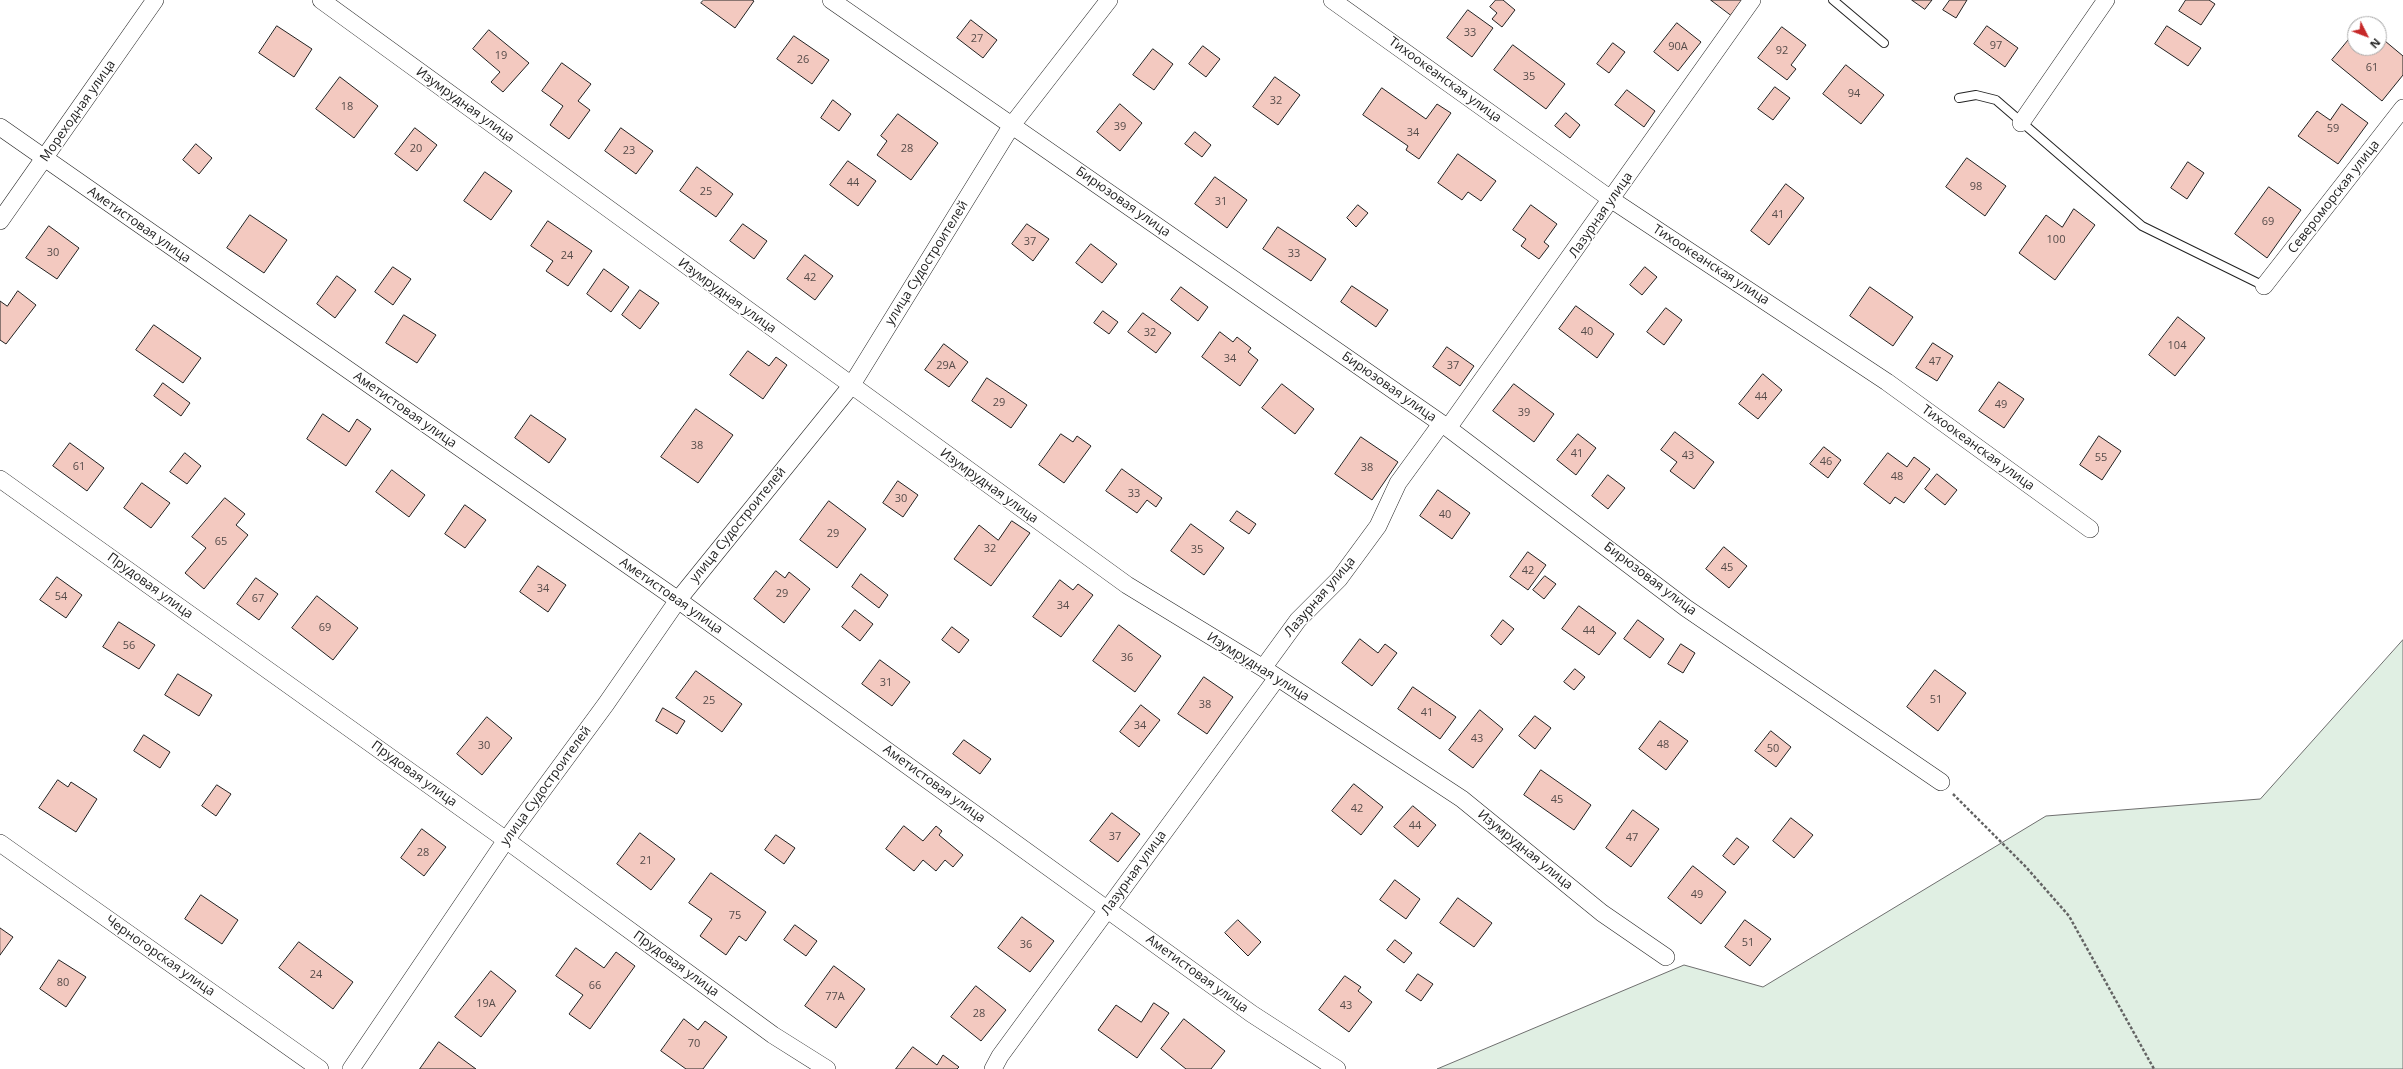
<!DOCTYPE html>
<html>
<head>
<meta charset="utf-8">
<style>
	body { margin:0 }
	#map { position:relative; width:2403px; height:1069px; overflow:hidden; background:#fff; font-family:"Open Sans",sans-serif }
	canvas { display:block }
	.north { position:absolute; left:2347px; top:16px; width:40px; height:40px; box-sizing:border-box; background:#fff; border:1px solid #a7a7a7; border-radius:50%; rotate:132deg; font-size:11px; font-weight:700; line-height:16px; text-align:center; color:#222 }
	.north::after { content:''; display:block; margin:auto; width:14px; height:18px; background:#c62828; clip-path:polygon(50% 0,100% 100%,50% 72%,0 100%) }
</style>
</head>
<body>
<div id="map">
<canvas width="2403" height="1069"></canvas>
<div class="north">N</div>
</div>
<script>
const ctx = document.querySelector('canvas').getContext('2d');
ctx.lineJoin = 'round';
function fillPath(path, color) { ctx.fillStyle = color; ctx.fill(path, 'evenodd'); }
function stroke(path, color, width, dash) { ctx.strokeStyle = color; ctx.lineWidth = width; ctx.lineCap = dash ? 'butt' : 'round'; ctx.setLineDash(dash || []); ctx.stroke(path); }
function write(font, color, halo, rows, align = 'center') {
  ctx.font = font + ' "Open Sans",sans-serif'; ctx.lineWidth = 3; ctx.setLineDash([]); ctx.textBaseline = 'middle'; ctx.strokeStyle = halo; ctx.fillStyle = color; for (const [text, x, y, turn = 0] of rows) {
    ctx.save(); ctx.translate(x, y); ctx.rotate((+turn || 0) * Math.PI / 180); ctx.textAlign = isNaN(turn) ? turn : align; if (halo) ctx.strokeText(text, 0, 0); ctx.fillText(text, 0, 0); ctx.restore();
  }
}
const green = new Path2D(`
	M2403,640V1069H1437L1684,965L1763,987L2046,816L2260,799Z`);
const building = new Path2D(`
	M704,0H752L754,1L735,28L701,3Z
	M1496,0H1503L1515,10L1502,27L1492,19L1497,13L1490,7Z
	M1711,0H1742L1731,15Z
	M1912,0H1932L1925,9Z
	M1950,0H1967L1956,18L1943,10Z
	M2186,0H2209L2215,4L2201,25L2179,11Z
	M1468,10L1493,28L1472,57L1447,38Z
	M971,20L997,40L983,58L957,38Z
	M1677,23L1701,42L1678,71L1654,52Z
	M277,26L312,49L294,77L259,53Z
	M1987,26L2018,48L2005,67L1974,44Z
	M2167,26L2201,48L2188,66L2155,44Z
	M1782,27L1806,45L1791,65L1796,69L1787,80L1758,58Z
	M489,30L529,63L503,92L491,82L500,72L473,49Z
	M2355,32V48H2379V36L2403,56V75L2382,101L2332,60Z
	M794,36L829,60L812,84L777,59Z
	M1613,43L1625,52L1609,73L1597,64Z
	M1513,45L1565,84L1546,109L1494,70Z
	M1203,46L1220,59L1206,77L1189,64Z
	M1153,49L1173,64L1154,90L1133,75Z
	M562,63L591,84L578,101L590,110L569,139L550,125L563,106L542,91Z
	M1846,65L1884,95L1861,124L1823,94Z
	M340,77L378,106L354,138L316,109Z
	M1275,77L1300,95L1278,125L1253,107Z
	M1775,87L1790,98L1773,120L1758,109Z
	M1382,88L1426,119L1437,104L1451,113L1419,159L1406,150L1408,146L1363,115Z
	M1627,90L1655,111L1644,127L1615,105Z
	M833,100L851,114L839,131L821,118Z
	M1120,104L1142,123L1120,151L1097,132Z
	M2342,104L2368,123L2338,164L2298,136L2317,111L2330,120Z
	M1566,113L1580,125L1570,138L1555,126Z
	M898,114L938,143L911,180L877,155L887,141L881,136Z
	M415,128L437,145L417,171L395,154Z
	M621,128L653,151L636,174L605,151Z
	M1195,132L1211,145L1202,157L1185,144Z
	M196,144L212,158L199,174L183,160Z
	M1458,154L1496,181L1481,201L1468,192L1462,200L1438,183Z
	M1967,158L2006,186L1985,216L1946,187Z
	M848,161L876,181L858,206L830,185Z
	M2188,162L2204,173L2187,199L2171,188Z
	M697,167L733,194L716,217L680,191Z
	M485,172L512,191L491,220L464,201Z
	M1215,177L1247,200L1227,228L1195,204Z
	M1786,184L1804,198L1769,245L1751,231Z
	M2269,187L2301,210L2267,258L2235,234Z
	M1358,205L1368,213L1356,227L1347,218Z
	M1531,205L1557,224L1544,242L1549,246L1539,259L1521,246L1526,239L1513,230Z
	M2074,209L2095,225L2055,280L2019,253L2046,215L2062,227Z
	M250,215L287,240L264,273L227,248Z
	M548,221L592,251L568,286L546,271L553,261L531,246Z
	M743,224L767,241L754,259L730,241Z
	M1027,224L1049,239L1033,261L1012,244Z
	M49,226L79,248L57,279L26,258Z
	M1278,227L1326,259L1311,281L1263,249Z
	M1091,244L1117,264L1102,283L1076,263Z
	M805,255L833,276L815,300L787,279Z
	M393,267L411,279L393,305L375,292Z
	M1645,267L1657,277L1642,295L1630,285Z
	M604,269L629,287L611,312L587,294Z
	M337,276L356,290L335,318L317,304Z
	M1352,286L1388,310L1376,327L1341,302Z
	M1181,287L1208,307L1198,321L1171,300Z
	M1870,287L1913,317L1893,346L1850,316Z
	M640,290L659,303L640,329L622,315Z
	M18,291L36,305L6,344L0,340V301L7,306Z
	M1576,306L1614,334L1597,358L1559,329Z
	M1666,308L1682,320L1664,345L1647,332Z
	M1103,311L1118,322L1109,334L1094,323Z
	M1143,313L1171,333L1156,353L1128,332Z
	M404,315L436,335L417,363L386,343Z
	M2178,317L2205,338L2175,376L2149,355Z
	M154,325L201,358L183,383L136,350Z
	M1220,332L1233,342L1237,337L1251,348L1248,352L1258,360L1240,386L1202,357Z
	M1933,343L1953,356L1937,381L1916,368Z
	M944,344L968,362L949,387L925,370Z
	M1447,347L1474,366L1460,386L1433,367Z
	M748,351L769,366L776,357L787,365L763,399L730,375Z
	M1763,374L1782,390L1758,419L1739,404Z
	M987,378L1027,405L1011,428L972,401Z
	M1999,382L2024,399L2004,428L1979,411Z
	M163,383L190,403L181,416L154,396Z
	M1282,384L1314,409L1295,434L1262,408Z
	M1514,384L1554,414L1534,442L1493,411Z
	M696,409L733,435L698,483L661,457Z
	M323,414L349,432L357,419L371,429L346,466L307,439Z
	M531,415L566,439L549,463L515,438Z
	M1675,432L1714,462L1694,489L1670,471L1677,462L1661,450Z
	M1061,434L1073,442L1077,436L1091,446L1064,483L1039,465Z
	M1578,434L1596,448L1576,475L1557,460Z
	M2099,436L2121,451L2102,480L2080,465Z
	M1361,437L1398,462L1372,500L1335,474Z
	M70,443L104,468L87,491L53,466Z
	M1824,447L1841,460L1828,478L1810,464Z
	M185,453L201,466L187,484L170,472Z
	M1888,453L1907,467L1914,457L1930,469L1904,503L1895,497L1890,504L1864,484Z
	M1122,469L1162,498L1156,507L1147,500L1137,513L1106,491Z
	M392,470L425,495L409,517L376,492Z
	M1937,474L1957,490L1945,505L1925,489Z
	M1608,475L1625,488L1608,509L1592,496Z
	M898,481L918,495L903,517L883,503Z
	M142,483L170,503L151,528L124,508Z
	M1438,490L1470,513L1452,539L1420,516Z
	M225,498L245,514L236,525L248,535L204,589L185,573L206,548L192,537Z
	M829,501L866,529L837,568L800,540Z
	M465,505L486,520L465,548L445,534Z
	M1237,511L1256,524L1249,534L1230,521Z
	M1012,521L1030,533L991,586L954,559L979,525L998,540Z
	M1191,524L1224,548L1204,575L1171,551Z
	M1724,547L1747,566L1729,588L1706,569Z
	M1528,552L1546,565L1528,590L1510,577Z
	M538,566L566,585L548,612L520,592Z
	M776,571L785,578L789,572L810,589L784,623L754,599Z
	M861,574L888,595L879,608L852,587Z
	M1545,576L1556,584L1544,599L1533,590Z
	M57,577L82,595L66,618L40,600Z
	M256,578L278,594L259,620L237,604Z
	M1060,580L1073,590L1078,584L1093,595L1061,637L1033,617Z
	M317,596L358,628L333,660L292,628Z
	M1579,606L1616,633L1599,655L1562,629Z
	M855,610L873,624L860,641L842,627Z
	M1503,620L1514,629L1501,645L1491,636Z
	M1638,620L1664,639L1650,658L1624,639Z
	M119,622L155,645L139,669L103,647Z
	M1119,625L1161,656L1135,692L1093,661Z
	M952,627L969,640L959,653L942,640Z
	M1360,639L1378,653L1385,644L1397,653L1372,686L1342,663Z
	M1681,644L1695,653L1683,673L1668,664Z
	M880,660L910,682L892,706L862,684Z
	M1575,669L1585,677L1574,690L1564,682Z
	M1935,670L1966,693L1938,731L1907,707Z
	M696,671L742,704L722,732L676,698Z
	M178,674L212,695L199,716L165,695Z
	M1204,677L1233,697L1207,734L1178,714Z
	M1413,687L1456,717L1440,739L1398,709Z
	M1141,705L1160,720L1139,747L1120,732Z
	M663,708L685,721L677,734L656,721Z
	M1480,710L1503,729L1473,768L1449,750Z
	M1535,716L1551,728L1535,749L1519,736Z
	M487,717L512,738L482,775L457,754Z
	M1660,721L1688,741L1666,770L1639,749Z
	M1771,731L1791,747L1776,767L1755,751Z
	M144,735L170,752L160,768L134,751Z
	M964,740L991,759L980,774L953,754Z
	M1541,770L1591,805L1574,830L1524,795Z
	M58,780L68,787L71,782L97,799L76,832L39,808Z
	M1354,784L1383,807L1361,835L1332,811Z
	M217,785L231,794L216,816L202,806Z
	M1413,806L1436,825L1418,847L1394,827Z
	M1633,810L1659,829L1631,867L1606,848Z
	M1112,813L1140,834L1118,862L1090,841Z
	M1791,818L1813,835L1794,858L1773,841Z
	M904,826L923,841L936,826L942,831L939,835L963,855L953,867L945,860L936,871L923,860L914,871L886,849Z
	M422,829L446,847L424,876L401,858Z
	M640,833L675,859L651,890L617,864Z
	M776,835L795,848L784,864L765,850Z
	M1737,838L1749,847L1734,865L1723,856Z
	M1693,866L1726,892L1701,924L1668,898Z
	M711,873L766,912L746,941L739,936L726,955L700,936L712,919L689,903Z
	M1395,880L1420,899L1406,919L1380,900Z
	M201,895L238,920L222,944L185,919Z
	M1458,898L1492,923L1474,947L1440,923Z
	M1022,917L1054,941L1030,972L998,948Z
	M1238,920L1261,942L1248,956L1225,933Z
	M1745,920L1771,939L1750,966L1725,947Z
	M795,925L817,941L806,956L784,940Z
	M0,928L13,937L0,955Z
	M1395,940L1412,953L1404,963L1387,950Z
	M299,942L353,982L333,1009L279,968Z
	M576,948L604,968L616,952L635,966L590,1029L569,1014L583,995L556,976Z
	M59,960L86,977L66,1007L40,989Z
	M834,966L865,989L836,1028L805,1006Z
	M491,971L516,991L481,1037L455,1017Z
	M1418,974L1433,984L1421,1001L1406,991Z
	M1345,976L1361,987L1358,991L1372,1002L1349,1032L1319,1010Z
	M976,986L1006,1010L981,1041L951,1017Z
	M1154,1003L1169,1013L1137,1058L1098,1030L1116,1005L1141,1022Z
	M684,1019L698,1030L705,1021L727,1037L703,1069H686L661,1051Z
	M1184,1019L1225,1051L1211,1069H1186L1161,1049Z
	M439,1042L476,1069H420Z
	M913,1047L937,1065L943,1055L959,1067L957,1069H896Z`);
const path = new Path2D(`
	M1953,794L2026,867L2069,916L2154,1069`);
const service = new Path2D(`
	M1833,0L1884,43
	M1959,98L1976,95L1996,100L2142,226L2264,286`);
const minor = new Path2D(`
	M321,0L1127,585L1263,668L1462,799L1602,913L1666,957
	M831,0L1448,428L1686,608L1941,782
	M1332,0L1612,200L1887,382L2090,529
	M2021,123L2106,0
	M0,127L678,600L1252,1014L1337,1069
	M0,221L155,0
	M2264,286L2403,108
	M1448,428L1752,0
	M0,479L506,840L773,1035L827,1069
	M1263,668L1298,620L1339,579L1378,526L1398,483L1441,424
	M0,843L320,1069
	M351,1069L506,840L606,704L678,600L851,386L1012,125L1109,0
	M993,1069L1000,1056L1277,678`);
const numberNames = [
	["33",1470,33],
	["27",977,39],
	["97",1996,46],
	["90А",1678,47],
	["92",1782,51],
	["19",501,56],
	["26",803,60],
	["61",2372,68],
	["35",1529,77],
	["94",1854,94],
	["32",1276,101],
	["18",347,107],
	["39",1120,127],
	["59",2333,129],
	["34",1413,133],
	["20",416,149],
	["28",907,149],
	["23",629,151],
	["44",853,183],
	["98",1976,187],
	["25",706,192],
	["31",1221,202],
	["41",1778,215],
	["69",2268,222],
	["100",2056,240],
	["37",1030,242],
	["30",53,253],
	["33",1294,254],
	["24",567,256],
	["42",810,278],
	["40",1587,332],
	["32",1150,333],
	["104",2177,346],
	["34",1230,359],
	["47",1935,362],
	["29А",946,366],
	["37",1453,366],
	["44",1761,397],
	["29",999,403],
	["49",2001,405],
	["39",1524,413],
	["38",697,446],
	["41",1577,454],
	["43",1688,456],
	["55",2101,458],
	["46",1826,462],
	["61",79,467],
	["38",1367,468],
	["48",1897,477],
	["33",1134,494],
	["30",901,499],
	["40",1445,515],
	["29",833,534],
	["65",221,542],
	["32",990,549],
	["35",1197,550],
	["45",1727,568],
	["42",1528,571],
	["34",543,589],
	["29",782,594],
	["54",61,597],
	["67",258,599],
	["34",1063,606],
	["69",325,628],
	["44",1589,631],
	["56",129,646],
	["36",1127,658],
	["31",886,683],
	["51",1936,700],
	["25",709,701],
	["38",1205,705],
	["41",1427,713],
	["34",1140,726],
	["43",1477,739],
	["48",1663,745],
	["30",484,746],
	["50",1773,749],
	["45",1557,800],
	["42",1357,809],
	["44",1415,826],
	["37",1115,837],
	["47",1632,838],
	["28",423,853],
	["21",646,861],
	["49",1697,895],
	["75",735,916],
	["51",1748,943],
	["36",1026,945],
	["24",316,975],
	["80",63,983],
	["66",595,986],
	["77А",835,997],
	["19А",486,1004],
	["43",1346,1006],
	["28",979,1014],
	["70",694,1044]
];
const streetNames = [
	["Тихоокеанская улица",1445,80,36],
	["Изумрудная улица",465,105,36],
	["Мореходная улица",78,111,-55],
	["Североморская улица",2334,197,-52],
	["Бирюзовая улица",1123,202,35],
	["Лазурная улица",1601,215,-55],
	["Аметистовая улица",139,225,35],
	["улица Судостроителей",927,263,-58],
	["Тихоокеанская улица",1711,265,33],
	["Изумрудная улица",727,296,36],
	["Бирюзовая улица",1389,387,35],
	["Аметистовая улица",405,410,35],
	["Тихоокеанская улица",1978,448,36],
	["Изумрудная улица",989,486,36],
	["улица Судостроителей",738,525,-51],
	["Бирюзовая улица",1650,579,37],
	["Прудовая улица",150,586,36],
	["Аметистовая улица",671,596,35],
	["Лазурная улица",1320,597,-49],
	["Изумрудная улица",1258,667,32],
	["Прудовая улица",414,774,36],
	["Аметистовая улица",934,784,36],
	["улица Судостроителей",546,786,-54],
	["Изумрудная улица",1525,850,39],
	["Лазурная улица",1134,873,-54],
	["Черногорская улица",160,956,35],
	["Прудовая улица",676,964,36],
	["Аметистовая улица",1197,974,36]
];
fillPath(green, '#e0efe3');
stroke(green, '#6f6f6f', 1);
fillPath(building, '#f3c9c0');
stroke(building, '#222', 1);
stroke(service, '#222', 10);
stroke(minor, '#222', 18);
stroke(path, '#646464', 2.5, [3, 2]);
stroke(service, '#fff', 8);
stroke(minor, '#fff', 17);
write('11px', '#564c4a', null, numberNames);
write('13px', '#222', '#fff', streetNames);
</script>
</body>
</html>
